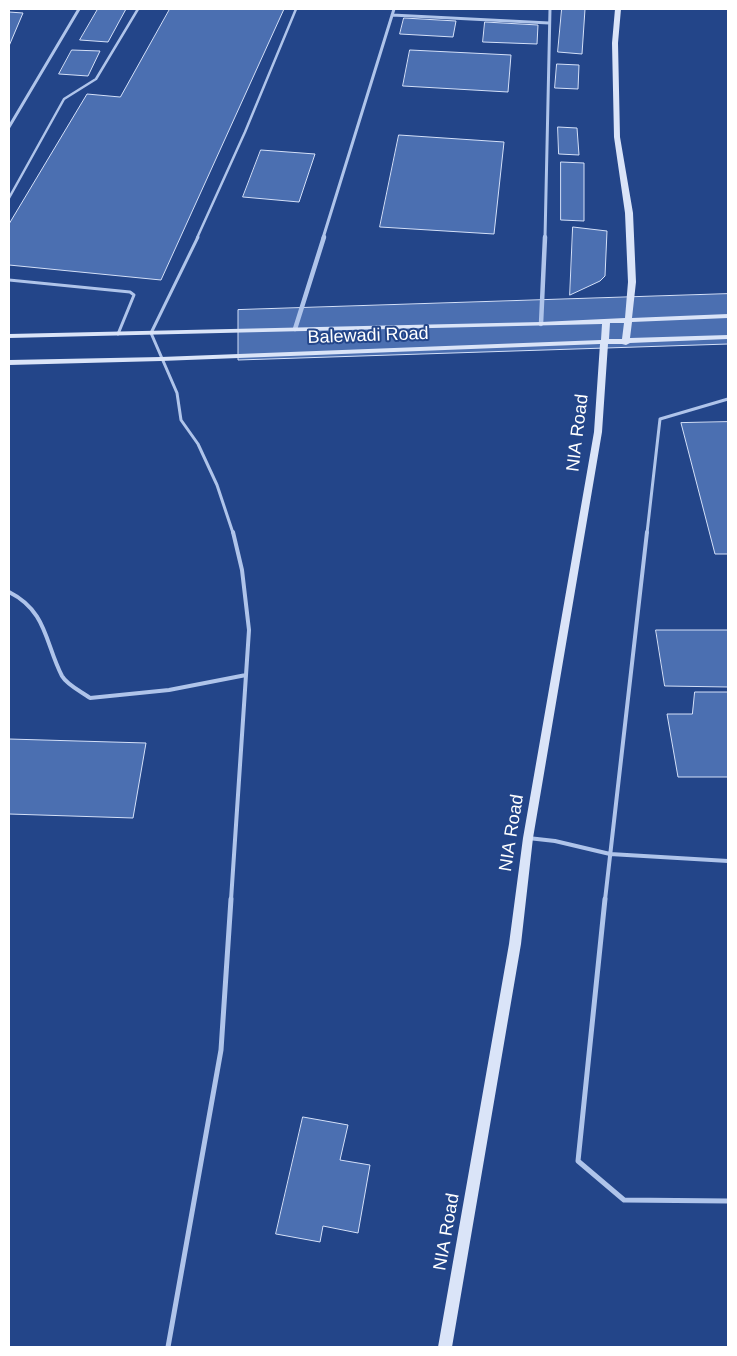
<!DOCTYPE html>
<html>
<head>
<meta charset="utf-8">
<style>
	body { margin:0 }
	#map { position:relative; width:737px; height:1356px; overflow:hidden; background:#234589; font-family:Helvetica,sans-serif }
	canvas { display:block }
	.frame { position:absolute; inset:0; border:10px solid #fff; pointer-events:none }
</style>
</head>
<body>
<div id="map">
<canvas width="737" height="1356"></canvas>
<div class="frame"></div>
</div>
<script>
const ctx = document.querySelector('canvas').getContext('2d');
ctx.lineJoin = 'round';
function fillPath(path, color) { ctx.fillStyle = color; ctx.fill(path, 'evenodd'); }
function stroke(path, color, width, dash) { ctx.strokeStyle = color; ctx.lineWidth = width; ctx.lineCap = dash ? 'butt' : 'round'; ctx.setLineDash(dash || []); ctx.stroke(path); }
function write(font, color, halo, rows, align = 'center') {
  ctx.font = font + ' Helvetica,sans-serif'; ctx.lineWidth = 4; ctx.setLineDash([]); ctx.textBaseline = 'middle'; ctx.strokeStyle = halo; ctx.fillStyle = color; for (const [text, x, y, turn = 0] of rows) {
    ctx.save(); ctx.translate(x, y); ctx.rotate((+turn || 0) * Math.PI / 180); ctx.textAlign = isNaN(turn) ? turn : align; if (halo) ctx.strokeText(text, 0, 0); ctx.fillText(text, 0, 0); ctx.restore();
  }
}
const building = new Path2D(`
	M98,9H126L108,42L80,40Z
	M170,9H284L161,280L9,265V224L87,94L120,97Z
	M562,9H585L582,54L558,52Z
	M9,12L23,13L9,46Z
	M404,18L456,21L453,37L400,34Z
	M485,22L538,25L537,44L483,42Z
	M72,50L100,51L88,76L59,74Z
	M410,50L511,55L508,92L403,86Z
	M557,64L579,65L578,89L555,88Z
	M558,127L577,128L579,155L559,154Z
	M399,135L504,142L494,234L380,227Z
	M261,150L315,154L299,202L243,197Z
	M561,162L584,163V221L561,220Z
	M573,227L607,231L605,276L600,281L570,295Z
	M728,294V344L238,360V310Z
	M728,422V554H715L681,423Z
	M656,630H728V687L665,686Z
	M695,692H728V777H678L667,714H692Z
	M9,739L146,743L133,818L9,814Z
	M303,1117L348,1125L340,1160L370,1165L358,1233L323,1226L320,1242L276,1234Z`);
const laneFar3 = new Path2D(`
	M9,198L64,99L96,79L138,9
	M197,238L245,132L296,9`);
const laneFar2 = new Path2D(`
	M198,237L151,333L177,393L181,420L198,444L217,485L233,533
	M9,280L130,292L134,295L118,334
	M647,533L660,419L728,399`);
const laneFar1 = new Path2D(`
	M9,592C47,611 45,643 62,676C67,685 82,692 90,698L169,690L246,675
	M528,838L555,841L610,854L728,861
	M231,900L249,630L242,570L233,532
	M605,900L647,532`);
const lane = new Path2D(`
	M605,899L578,1161L624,1200L728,1201
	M168,1347L221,1050L231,899`);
const streetFar1 = new Path2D(`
	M392,15L549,23
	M9,127L79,9
	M323,238L394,9
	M545,238L550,9`);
const street = new Path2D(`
	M541,324L545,237
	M295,329L324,237`);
const secondary = new Path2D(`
	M615,9H621L618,43L620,137L633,213L636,282L632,318L728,314V318L632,322L630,338L728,335V339L630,343L626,345L622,344H608L602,432L533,838L521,944L452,1347H438L509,944L523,838L594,432L600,344L161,361L9,365V360L161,357L601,340L602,324L9,338V334L541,322L625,318L628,282L625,213L614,137L612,43ZM610,323H624L622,339H609Z`);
const streetNames = [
	["Balewadi Road",368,336,-2],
	["NIA Road",578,433,-83],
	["NIA Road",512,833,-81],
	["NIA Road",447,1232,-80]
];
fillPath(building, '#4b6fb1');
stroke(building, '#d4e0f8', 1);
stroke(laneFar3, '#afc4ea', 2.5);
stroke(laneFar2, '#afc4ea', 3);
stroke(laneFar1, '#afc4ea', 4);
stroke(lane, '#afc4ea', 5);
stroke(streetFar1, '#afc4ea', 3);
stroke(street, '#afc4ea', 4.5);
fillPath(secondary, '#dae4f8');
write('18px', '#fff', '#234589', streetNames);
</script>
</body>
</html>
